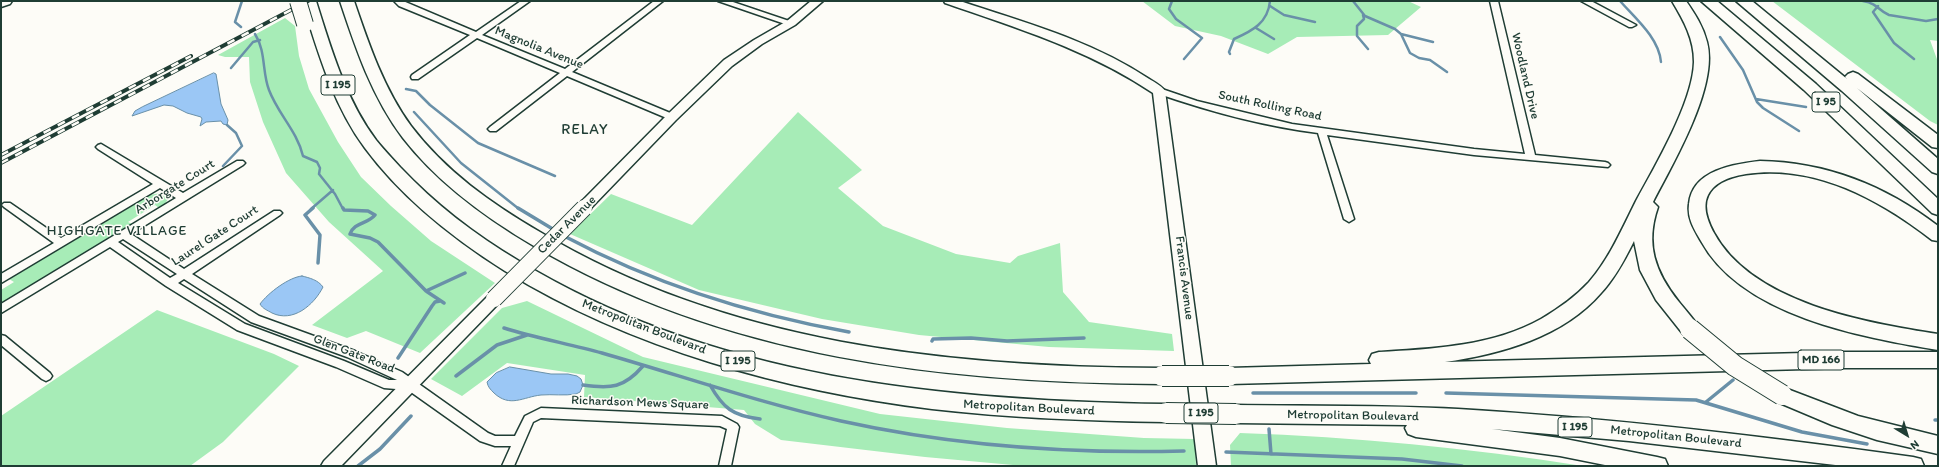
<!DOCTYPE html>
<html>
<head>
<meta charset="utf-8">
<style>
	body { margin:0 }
	#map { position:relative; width:1939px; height:467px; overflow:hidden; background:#fdfcf7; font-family:Itim,sans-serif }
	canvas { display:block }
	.frame { position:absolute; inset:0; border:2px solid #1f3d34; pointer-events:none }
	.north { position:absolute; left:1887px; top:415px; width:40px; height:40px; -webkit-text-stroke:3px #fdfcf7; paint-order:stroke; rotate:142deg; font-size:11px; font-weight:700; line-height:16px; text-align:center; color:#1f3d34 }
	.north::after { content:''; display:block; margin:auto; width:14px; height:18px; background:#1f3d34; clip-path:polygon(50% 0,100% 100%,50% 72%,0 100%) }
</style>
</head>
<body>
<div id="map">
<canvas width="1939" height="467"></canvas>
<div class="frame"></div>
<div class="north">N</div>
</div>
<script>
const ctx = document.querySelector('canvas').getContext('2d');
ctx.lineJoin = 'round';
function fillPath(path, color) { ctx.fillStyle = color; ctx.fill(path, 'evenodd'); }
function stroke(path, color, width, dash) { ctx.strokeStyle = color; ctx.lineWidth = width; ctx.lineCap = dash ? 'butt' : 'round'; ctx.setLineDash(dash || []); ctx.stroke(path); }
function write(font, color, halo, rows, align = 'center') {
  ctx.font = font + ' Itim,sans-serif'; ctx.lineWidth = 3; ctx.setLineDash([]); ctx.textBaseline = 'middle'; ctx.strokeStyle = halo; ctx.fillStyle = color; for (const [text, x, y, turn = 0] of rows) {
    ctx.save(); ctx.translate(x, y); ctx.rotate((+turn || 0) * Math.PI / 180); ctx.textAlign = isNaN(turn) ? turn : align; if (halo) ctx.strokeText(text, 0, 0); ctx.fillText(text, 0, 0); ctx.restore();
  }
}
const green = new Path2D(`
	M1142,1H1408L1421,7L1388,35L1297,37L1268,54L1221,36L1175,26Z
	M1772,1H1938V41L1930,40L1938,62V125L1930,121Z
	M285,18L295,26L299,56L309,89L338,142L361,177L391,206L431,241L495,283L420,353L366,331L347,338L312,325L383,271L329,222L286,173L263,122L250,82L249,57H225L218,55Z
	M798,112L862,170L838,188L883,226L956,254L1010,263L1018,256L1060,243L1063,292L1089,322L1172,334L1174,351L1049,347L919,335L822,319L699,290L570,234L611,194L692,225Z
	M160,193L168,199L165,204L159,208L155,205L128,222L132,224L1,304V290L14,282L9,279L150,195Z
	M527,301L643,357L880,414L1007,428L1144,438L1195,439L1196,466H1024L925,457L781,440L755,424L744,410L584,397L585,375L507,363L462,396L431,379L502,308Z
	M157,310L274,354L299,366L223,442L190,466H1V416Z
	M1240,433C1355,437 1469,448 1583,466H1231L1230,445Z`);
const water = new Path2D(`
	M214,73L216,74L221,104L228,120L227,125L223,124L221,121L206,122L200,126L202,119L201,117L187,113L173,106L164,105L132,116L135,111L142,107Z
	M302,276C310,278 318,280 323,287C314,305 293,323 272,313C267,310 263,309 260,304C268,293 289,277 302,276Z
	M510,367L551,374H568L577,376L581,379L583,385L580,392L576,394C564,396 553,394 541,395C523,397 510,408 494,393C490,389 488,387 487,382L496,373Z`);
const streamFar1 = new Path2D(`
	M1172,1L1169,9L1176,19L1202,38L1184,59
	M1353,1L1365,16L1395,29L1401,34L1410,53L1419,58L1430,60L1447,72
	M1620,1C1635,18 1659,38 1661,62
	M1863,1C1879,4 1877,10 1889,15L1926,21L1938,19
	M1270,6L1284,15L1315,22
	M1878,6L1873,12L1894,43L1914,59
	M1363,15L1364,19L1357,26V36L1368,49
	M241,27L235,22L242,1
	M1256,28L1274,39
	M255,34C266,51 262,72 269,90C278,114 297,131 303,156L317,162L320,168L319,174L335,194L343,209
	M1401,34L1433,42
	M1720,37L1743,70L1757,102L1763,108L1799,131
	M1230,54L1229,52L1234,39C1252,31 1268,23 1270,1
	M231,68L253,42L260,40
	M406,89L416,91L430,105L478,143L555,176
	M1756,99L1806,107
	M414,112L461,163L519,209
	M223,166L242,146L236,133L227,125
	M311,209L333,190`);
const stream = new Path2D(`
	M313,208L305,215L320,235L318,263
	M343,208L344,210L368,211L375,215C368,224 354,222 350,234L370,238L378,242L426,291L444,303
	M518,208L556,231
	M564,236C654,284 749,314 849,332
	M426,291L465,273
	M504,328C536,338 570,344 602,353C682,376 760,403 841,421C954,446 1068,454 1184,451
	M932,341L933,339L971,338L1007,341L1084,338
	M398,358L432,306L435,302L440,301
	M456,376L497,345L527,335
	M583,385C611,389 624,388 643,366
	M710,385C723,408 733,416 760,419
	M1253,393H1416
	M1446,393L1696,400L1802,432L1867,444
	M1706,402L1733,380
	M1935,420H1938
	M1269,429L1271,454
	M1226,452L1402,459L1462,466
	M358,466L380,449L411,416`);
const street = new Path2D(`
	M394,1H403L476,32L521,1H530L482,35L565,69L654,1H663L572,72L675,115L676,117L675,119H669L567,76L496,131H490L488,129L490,127L560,73L477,38L418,79H412L411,77L412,75L470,35L399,6Z
	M718,1H730L795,23L791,25H788Z
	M1490,1H1498L1535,155L1605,162L1608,163L1610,165L1608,167L1474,155L1327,135L1354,219L1349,222L1344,219L1318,133C1263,126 1208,111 1156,93L1155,91L1159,88L1197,101L1292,124L1474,149L1525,154Z
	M1581,1H1591L1636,25L1632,27H1629Z
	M101,144L183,193L237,161H243L245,163L243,165L131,234L184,269L274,211H280L282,213L280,215L192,274L259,316L355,351L402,372L488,433L495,436H515L525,416L541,408L722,416L737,424L739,427L731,466H719L727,429L720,426L541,418L533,422L514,466H502L511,446H495L480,441L408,390L384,388L336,367L237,330L166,286L110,247L1,313V304L176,198L160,188L1,283V274L54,243L4,207L2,205L4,203H10L61,238L153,184L98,149L96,147L98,145ZM123,239L177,274L170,278L118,242ZM184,279L251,322L347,357L397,380H389L344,361L245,324L178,283Z
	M1,335L5,336L50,373L52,376L50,379L46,381L42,379L1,345Z`);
const secondary = new Path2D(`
	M811,1H823L795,25L762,44L732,66L676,120L592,207L587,209L582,207L580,204L582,201L668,114L724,60L754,40L787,21Z
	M944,1H960C1023,22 1090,40 1146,77C1152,81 1161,85 1165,91L1216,466H1198L1153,93C1089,50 1017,28 945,3Z
	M494,293L499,295L501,299L499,303L341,466H321L324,461L489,295Z`);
const highway = new Path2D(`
	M1,1H12L10,4L1,7Z
	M302,1H316C331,49 346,100 376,140C384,150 392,158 400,167C435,204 475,235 519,261C713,379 944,401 1166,404L1173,407L1176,413L1173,419L1166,422C1088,421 1010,418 932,409C786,391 631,349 505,271C453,238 402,198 365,148C333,105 318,52 302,1Z
	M340,1H354C369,45 384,89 411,126C445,171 492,204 540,232C727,344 948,367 1162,368L1169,370L1172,376L1169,382L1162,384C946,383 724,358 534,246C485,217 438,183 403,138C372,97 356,49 340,1Z
	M1672,1H1686C1695,14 1703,26 1707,42C1719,86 1673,163 1653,202L1658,207C1645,244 1655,272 1679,302C1686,311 1694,319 1700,329L1697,334L1690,337L1683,334L1656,300L1640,270L1634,241C1625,259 1615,278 1601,293C1563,337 1501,354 1445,362L1844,352H1938V368H1844L1229,384L1222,382L1219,376L1222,370L1229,368L1371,364L1369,360L1372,354L1379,352C1433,349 1493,346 1541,319C1558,309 1575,297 1589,282C1609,259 1622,229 1636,201C1655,166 1693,102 1694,62C1694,39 1684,21 1672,1Z
	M1701,1H1717L1816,84L1938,199V215L1932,213L1804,90Z
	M1736,1H1752L1847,79L1845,77L1848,74L1853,72L1858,74L1938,135V148L1932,147L1857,88L1938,159V174L1932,172L1842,91Z
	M1760,161C1826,162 1886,186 1938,226V241L1932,240C1879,199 1815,164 1746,174C1733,176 1715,181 1708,195C1702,207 1708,222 1714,233C1752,303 1866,323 1938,334V350C1861,337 1742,316 1701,241C1694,229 1687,218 1689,204C1692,170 1734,164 1760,161Z
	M1782,387L1858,416L1938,436V454L1877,440L1832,425L1775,401L1772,395L1775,389Z
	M1236,405C1310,406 1384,405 1458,409C1610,418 1762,436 1913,457L1921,459L1924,466H1844L1629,441L1492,429L1560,438L1657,457L1665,459L1668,466H1610L1560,456L1416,437L1408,434L1405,428L1407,425L1236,423L1229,420L1225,414L1229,408Z`);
const rail = new Path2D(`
	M1,155L191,56
	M1,163L308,1`);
const secondaryBridgeFar1 = new Path2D(`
	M583,209L587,204`);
const secondaryBridge = new Path2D(`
	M494,299L584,208`);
const highwayBridgeFar1 = new Path2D(`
	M298,1L305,24`);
const highwayBridge = new Path2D(`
	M1690,329L1735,366L1782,395
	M1162,376H1229
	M1166,413L1236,414`);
const shields = [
	[338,85,34],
	[1826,102,28],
	[1821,360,46],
	[738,361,34],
	[1201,413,34],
	[1575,427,34]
];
const shieldNames = [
	["I 195",338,85],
	["I 95",1826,102],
	["MD 166",1821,360],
	["I 195",738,361],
	["I 195",1201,413],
	["I 195",1575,427]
];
const streetNames = [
	["Magnolia Avenue",539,48,22],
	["Woodland Drive",1525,76,77],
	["South Rolling Road",1270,106,12],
	["Arborgate Court",175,187,-32],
	["Cedar Avenue",567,225,-45],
	["Laurel Gate Court",215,236,-33],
	["Francis Avenue",1184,278,83],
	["Metropolitan Boulevard",644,327,21],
	["Glen Gate Road",354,354,21],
	["Richardson Mews Square",640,403,2],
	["Metropolitan Boulevard",1029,408,3],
	["Metropolitan Boulevard",1353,416,1],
	["Metropolitan Boulevard",1676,437,6]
];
const neighbourhoodNames = [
	["HIGHGATE VILLAGE",117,231]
];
const quarterNames = [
	["RELAY",585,130]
];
fillPath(green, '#a7ecb7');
fillPath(water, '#9bc7f5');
stroke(water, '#6990a8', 1);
stroke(streamFar1, '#6990a8', 2.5);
stroke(stream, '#6990a8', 3.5);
stroke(street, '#1f3d34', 3);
stroke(secondary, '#1f3d34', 3);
stroke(highway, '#1f3d34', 3);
fillPath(street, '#fdfcf7');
fillPath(secondary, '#fdfcf7');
fillPath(highway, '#fdfcf7');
stroke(rail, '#1f3d34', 4);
stroke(rail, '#fdfcf7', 2.5, [8]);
stroke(secondaryBridgeFar1, '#1f3d34', 15, []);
stroke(secondaryBridge, '#1f3d34', 18, []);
stroke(highwayBridgeFar1, '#1f3d34', 18, []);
stroke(highwayBridge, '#1f3d34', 22, []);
stroke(secondaryBridgeFar1, '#fdfcf7', 12);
stroke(secondaryBridge, '#fdfcf7', 16);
stroke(highwayBridgeFar1, '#fdfcf7', 16);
stroke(highwayBridge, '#fdfcf7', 20);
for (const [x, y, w] of shields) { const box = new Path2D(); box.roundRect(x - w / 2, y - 10, w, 20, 3); ctx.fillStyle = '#fdfcf7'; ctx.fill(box); stroke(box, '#1f3d34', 1); }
write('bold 12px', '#1f3d34', null, shieldNames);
write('13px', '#1f3d34', '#fdfcf7', streetNames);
ctx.letterSpacing = '1px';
write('14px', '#1f3d34', '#fdfcf7', neighbourhoodNames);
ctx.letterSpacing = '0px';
ctx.letterSpacing = '1px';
write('15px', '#1f3d34', '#fdfcf7', quarterNames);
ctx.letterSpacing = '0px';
</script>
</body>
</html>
